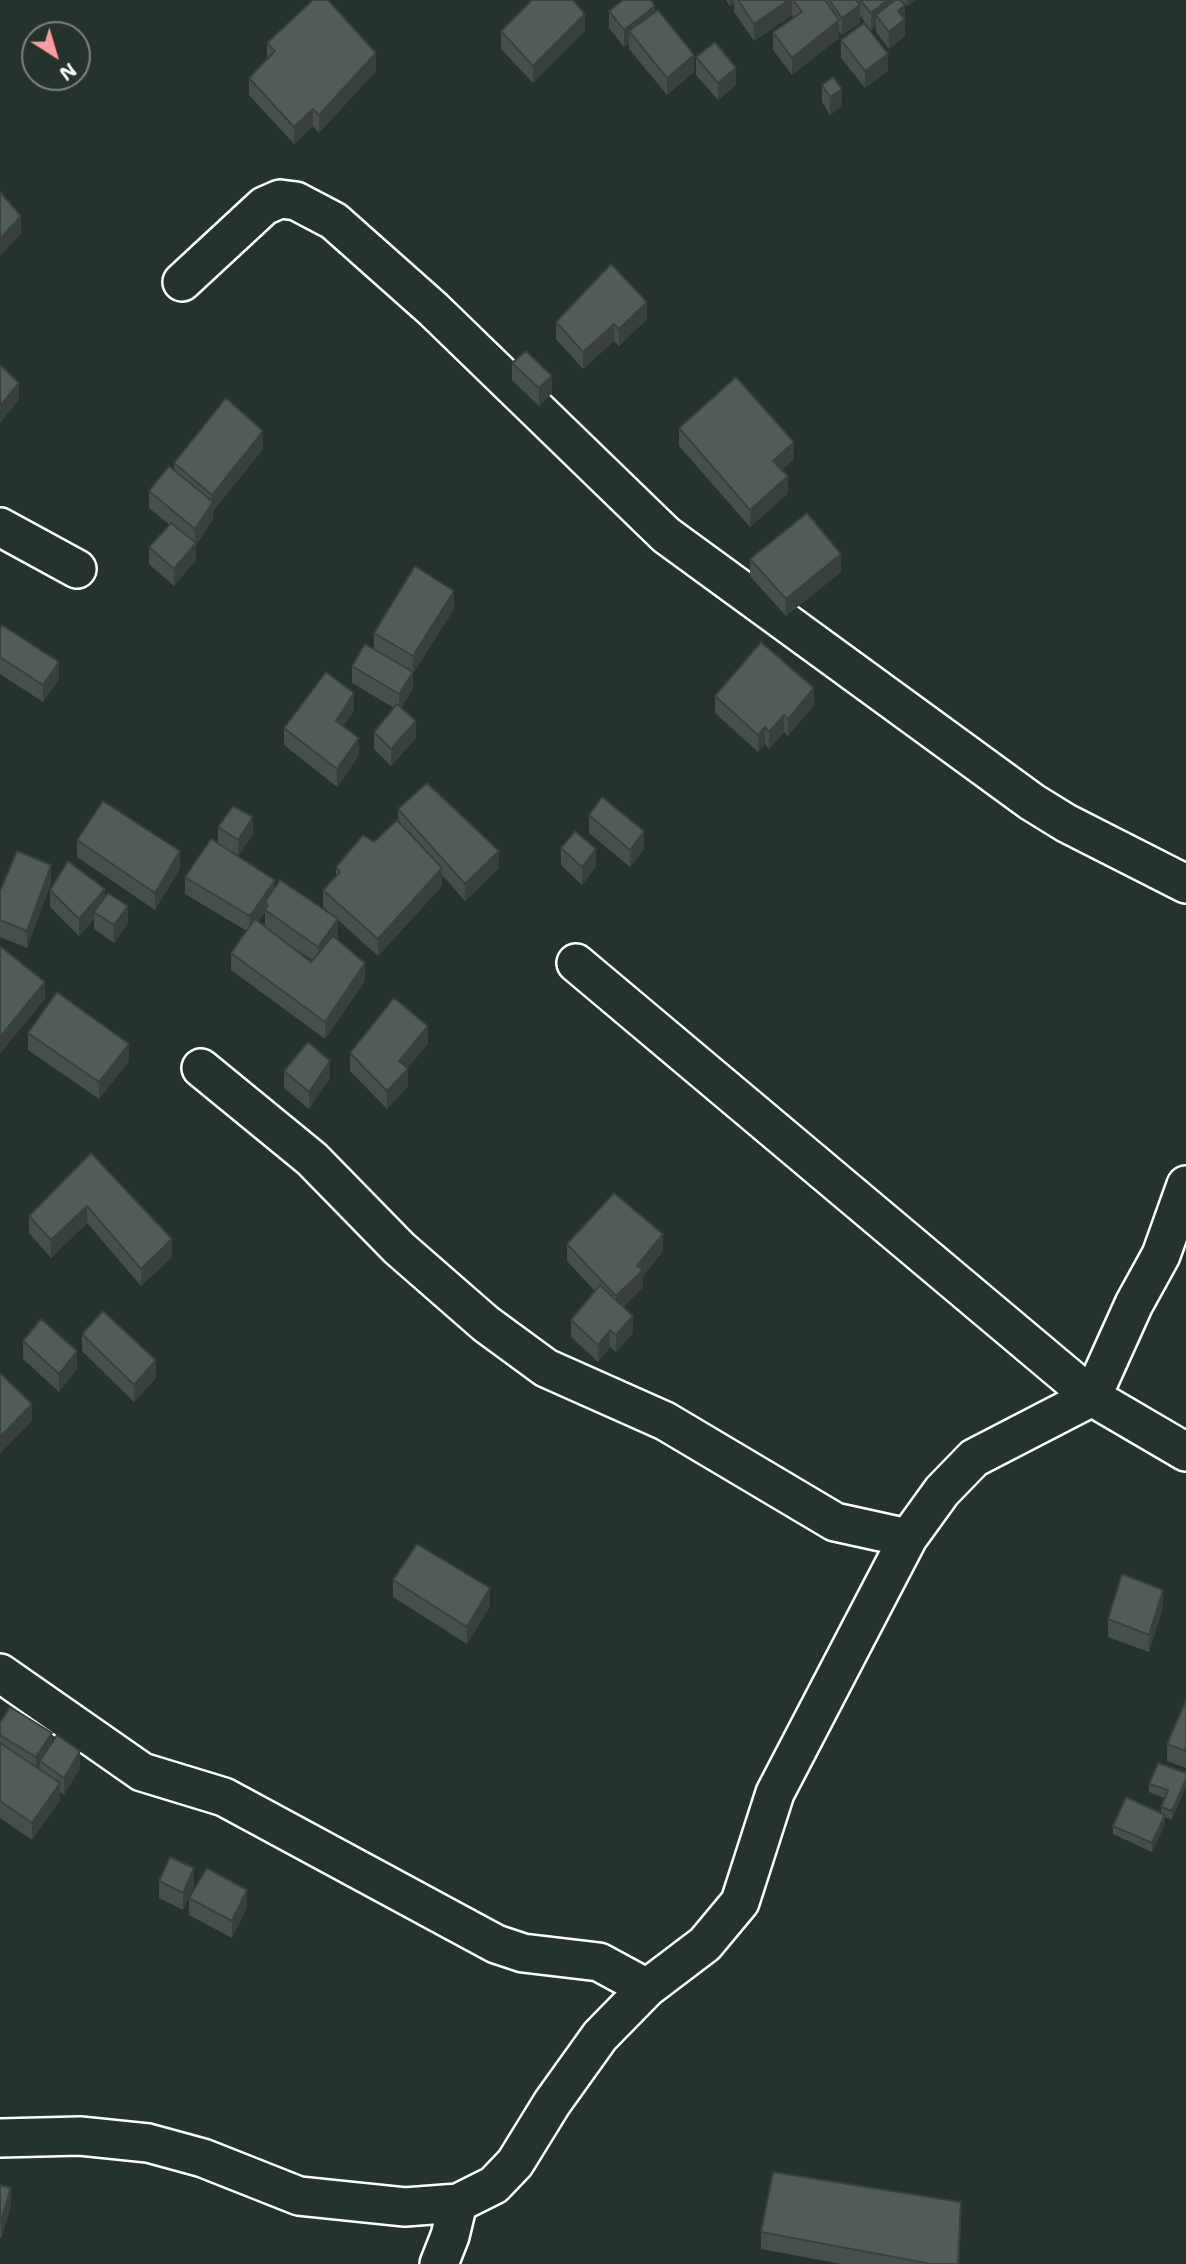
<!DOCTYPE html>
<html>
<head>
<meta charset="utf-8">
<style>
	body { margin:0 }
	#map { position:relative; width:1186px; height:2264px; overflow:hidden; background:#26332d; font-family:"Shantell Sans",sans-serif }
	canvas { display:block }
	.north { position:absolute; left:21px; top:21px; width:70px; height:70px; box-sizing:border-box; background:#26332d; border:2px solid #7d8581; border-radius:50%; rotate:143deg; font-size:19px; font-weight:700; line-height:28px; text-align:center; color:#fff }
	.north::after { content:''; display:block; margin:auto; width:24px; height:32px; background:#ff9aa2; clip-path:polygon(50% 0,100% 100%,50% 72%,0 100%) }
</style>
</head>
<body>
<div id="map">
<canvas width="1186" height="2264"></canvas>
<div class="north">N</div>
</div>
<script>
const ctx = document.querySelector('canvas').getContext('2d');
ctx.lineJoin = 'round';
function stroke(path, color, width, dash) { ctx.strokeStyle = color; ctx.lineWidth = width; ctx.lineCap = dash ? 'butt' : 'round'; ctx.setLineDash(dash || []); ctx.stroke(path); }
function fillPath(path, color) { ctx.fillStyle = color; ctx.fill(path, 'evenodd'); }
const street = new Path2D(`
	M182,282L264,206L280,199L296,201L334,221L433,309L666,535L1032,802L1066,823L1186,884
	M0,527L77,569
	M576,963L1092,1397L1186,1452
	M201,1068L312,1159L399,1248L486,1324L546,1368L665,1421L835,1522L908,1538
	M0,1673L142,1772L224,1797L496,1944L523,1953L599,1962L647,1988
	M0,2138L80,2136L148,2143L203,2158L299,2196L405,2207L458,2203L494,2185L515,2163L552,2103L600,2036L647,1988L705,1944L740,1902L775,1793L908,1538L942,1491L974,1458L1092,1397L1134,1304L1161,1255L1186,1185
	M439,2264L450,2236L458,2203`);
const wall = new Path2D(`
	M726,0H902L905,5V36L889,49L876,32V26L871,30L860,16V23L842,35L839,31V38L792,75L773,50V32L794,18L792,15L754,41L734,12V3L730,6Z
	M902,0H915L907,6Z
	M609,11H655L694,72L667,95L629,49V43L624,47L609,28Z
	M501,31H585L533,83L501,49Z
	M841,40L888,71L865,88L841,58Z
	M267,43L376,71L319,133L313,126L294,144L249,95V78L267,59Z
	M696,57L736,85L718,100L696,75Z
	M822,85L842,106L830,115L822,102Z
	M647,319L619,346L614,341L583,369L556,339V322Z
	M512,363L552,393L539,406L512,380Z
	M679,428L794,459L782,470L788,493L750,527L679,446Z
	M263,449L213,511V519L196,545V560L174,586L149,564V547L170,525L149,508V491L174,470V463Z
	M750,559L841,572L786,616L750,576Z
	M454,609L413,673V689L401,708L416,738L391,766L374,749V732L394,708L352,683V666L374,649V633Z
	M0,628L59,679L43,702L0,674Z
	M715,696L814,705L788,736L784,732L769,749L765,744L758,752L715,713Z
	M354,711L343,727L359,755L337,787L284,745V728Z
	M398,809L499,868L465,901L442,875V886L378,956L338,920V936L336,939L365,981L325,1039L231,970V953L247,931L185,894V877L218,843V827L253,834L238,856L275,887L330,913L323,907V890L336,876V867L374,842L398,821ZM265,912V927L258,922ZM274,934L312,960L311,962Z
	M589,815L644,849L630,867L589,833Z
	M77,840L180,868L155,910L77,857Z
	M561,848L596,866L582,885L561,865Z
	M51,883L27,948L0,937V891Z
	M50,890L105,898L128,923L114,943L94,929V919L79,936L50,907Z
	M28,1033L129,1061L99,1099L28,1050Z
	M428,1044L407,1068L408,1086L387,1109L350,1071V1053Z
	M284,1071L330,1078L309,1109L284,1088Z
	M91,1153L172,1257L141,1286L87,1223L51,1258L29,1233V1216Z
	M567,1244L663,1251L643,1276V1287L623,1307L633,1333L616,1352L610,1347L598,1362L571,1337V1320L595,1291L567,1261Z
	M82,1334L156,1378L134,1402L82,1351Z
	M23,1341L77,1369L59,1392L23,1359Z
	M393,1580L490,1606L467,1644L393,1597Z
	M1163,1607L1149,1652L1108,1637V1619Z
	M1186,1700V1768L1167,1761V1744Z
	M0,1723L52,1743L80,1768L64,1795L60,1792V1800L32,1840L0,1818Z
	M1186,1773L1172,1820L1165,1817V1824L1152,1852L1113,1834V1826L1161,1813V1807L1165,1798L1149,1792V1784Z
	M159,1881L194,1885L183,1910L159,1898Z
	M189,1898L247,1907L232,1938L189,1915Z
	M0,2185L11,2206L1,2238H0Z
	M961,2219L959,2264H841L761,2249V2232Z`);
const shadedWall = new Path2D(`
	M730,0H734V3L730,6Z
	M789,0H792V15L754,41V24Z
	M888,0H902V6L876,15V26L871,30V13Z
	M907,0H915L907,6Z
	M860,5V23L842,35V18Z
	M905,5V36L889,49V32L898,11Z
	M655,6V23L629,31V43L624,47V30Z
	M585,14V31L533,83V66Z
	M839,20V38L792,75V58Z
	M376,53V71L319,133V115Z
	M888,54V71L865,88V71Z
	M694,55V72L667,95V78Z
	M736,68V85L718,100V83Z
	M842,89V106L830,115V97Z
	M313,109V126L294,144V127Z
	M21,216V234L0,256V239Z
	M647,302V319L619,346V329Z
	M614,324V341L583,369V352Z
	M552,376V393L539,406V388Z
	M19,383V400L0,423V406Z
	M263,431V449L213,511V519L196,545V560L174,586V569L195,544V529L212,503V495Z
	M794,442V459L773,478V461Z
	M788,476V493L750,527V510Z
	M841,554V572L786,616V599Z
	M454,591V609L413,674V656Z
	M59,662V679L43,702V685Z
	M413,672V689L399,711V694Z
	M814,688V705L788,736V719Z
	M354,693V711L336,738V721Z
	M784,715V732L769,749V732Z
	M416,721V738L391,766V749Z
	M765,727V744L758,752V735Z
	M359,738V755L337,787V769Z
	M253,817V834L238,857V840Z
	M644,831V849L630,867V850Z
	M596,849V866L582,885V867Z
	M180,851V868L155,910V893Z
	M499,851V868L465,901V884Z
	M51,865V883L27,948V931Z
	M442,868V886L378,956V939Z
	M275,880V897L268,905L265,902V912L250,933V916Z
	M105,889V906L94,912V919L79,936V919Z
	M128,906V923L114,943V925Z
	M338,919V936L318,964V947Z
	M365,963V981L325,1039V1022Z
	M45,982V999L0,1054V1037Z
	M428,1026V1044L399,1078V1061Z
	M129,1044V1061L99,1099V1082Z
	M330,1061V1078L309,1109V1092Z
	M408,1069V1086L387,1109V1091Z
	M87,1206V1223L51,1258V1240Z
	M663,1234V1251L643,1276V1287L616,1313V1296L637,1266Z
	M172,1239V1257L141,1286V1269Z
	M633,1316V1333L616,1352V1335Z
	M610,1330V1347L598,1362V1345Z
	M77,1351V1369L59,1392V1374Z
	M156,1360V1378L134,1402V1385Z
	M32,1404V1421L0,1454V1437Z
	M490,1588V1606L467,1644V1627Z
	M1163,1590V1607L1149,1652V1635Z
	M52,1733V1751L40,1761V1769L36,1775V1757Z
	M80,1751V1768L64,1795V1778Z
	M1186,1779V1787L1172,1820V1811Z
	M60,1783V1800L32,1840V1823Z
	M1165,1815V1824L1152,1852V1843Z
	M194,1868V1885L183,1910V1893Z
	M247,1890V1907L232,1938V1921Z
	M11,2188V2206L1,2238V2221Z
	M961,2202L959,2264H958Z`);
const building = new Path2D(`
	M313,0H328L376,53L319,115L313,109L294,127L249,78L275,51L267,43Z
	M532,0H573L585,14L533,66L501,31Z
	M623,0H651L655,6L624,30L609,11Z
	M738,0H789L754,24Z
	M793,0H825L839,20L792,58L773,32L802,12Z
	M829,0H856L860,5L842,18Z
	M860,0H888L871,13Z
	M895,0H900L905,5L898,11L905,19L889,32L876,15Z
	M658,10L694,55L667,78L629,31Z
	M864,23L888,54L865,71L841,40Z
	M715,42L736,68L718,83L696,57Z
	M833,77L842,89L830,97L822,85Z
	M0,192L21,216L0,239Z
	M611,264L647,302L619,329L614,324L583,352L556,322Z
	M526,351L552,376L539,388L512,363Z
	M0,365L19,383L0,406Z
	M736,377L794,442L773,461L788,476L750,510L679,428Z
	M226,398L263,431L212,495L174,463Z
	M169,466L213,502L195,529L149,491Z
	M807,513L841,554L786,599L750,559Z
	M171,523L196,543L174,569L149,547Z
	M415,566L454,591L413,656L374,633Z
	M2,625L59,662L43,685L0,657V628Z
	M761,642L814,688L788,719L784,715L769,732L765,727L758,735L715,696Z
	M365,644L413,672L399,694L352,666Z
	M326,672L354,693L336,721L359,738L337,769L284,728Z
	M397,704L416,721L391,749L374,732Z
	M427,783L499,851L465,884L398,809Z
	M602,797L644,831L630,850L589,815Z
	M103,801L180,851L155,893L77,840Z
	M233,806L253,817L238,840L218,827Z
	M397,820L442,868L378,939L323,890L340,872L336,867L363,835L374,842Z
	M575,831L596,849L582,867L561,848Z
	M211,839L275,880L250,916L185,877Z
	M17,851L51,865L27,931L0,920V891Z
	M68,861L105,889L79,919L50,890Z
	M280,880L338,919L318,947L265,910L268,905L265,902Z
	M108,893L128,906L114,925L94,912Z
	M255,919L311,962L333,936L365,963L325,1022L231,953Z
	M0,946L45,982L0,1037Z
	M57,992L129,1044L99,1082L28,1033Z
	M394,998L428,1026L399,1061L408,1069L387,1091L350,1053Z
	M308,1042L330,1061L309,1092L284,1071Z
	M91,1153L172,1239L141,1269L87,1206L51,1240L29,1216Z
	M614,1193L663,1234L637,1266L643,1270L616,1296L567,1244Z
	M600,1285L633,1316L616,1335L610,1330L598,1345L571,1320Z
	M103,1311L156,1360L134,1385L82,1334Z
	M41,1319L77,1351L59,1374L23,1341Z
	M0,1374H1L32,1404L0,1437Z
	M417,1544L490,1588L467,1627L393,1580Z
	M1122,1574L1163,1590L1149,1635L1108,1619Z
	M1186,1700V1751L1167,1744Z
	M10,1707L52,1733L36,1757L0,1735V1723Z
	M57,1735L80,1751L64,1778L40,1761Z
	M0,1743L60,1783L32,1823L0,1801Z
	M1158,1763L1186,1773V1779L1172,1811L1161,1807L1168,1790L1149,1784Z
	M1126,1797L1165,1815L1152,1843L1113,1826Z
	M170,1857L194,1868L183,1893L159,1881Z
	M207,1868L247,1890L232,1921L189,1898Z
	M773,2172L961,2202L958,2264H931L761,2232Z
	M0,2185L11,2188L1,2221H0Z`);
stroke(street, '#fff', 42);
stroke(street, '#26332d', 37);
fillPath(wall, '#464f4b');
fillPath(shadedWall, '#39403d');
fillPath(building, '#515c57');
stroke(building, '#39403d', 2);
</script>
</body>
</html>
